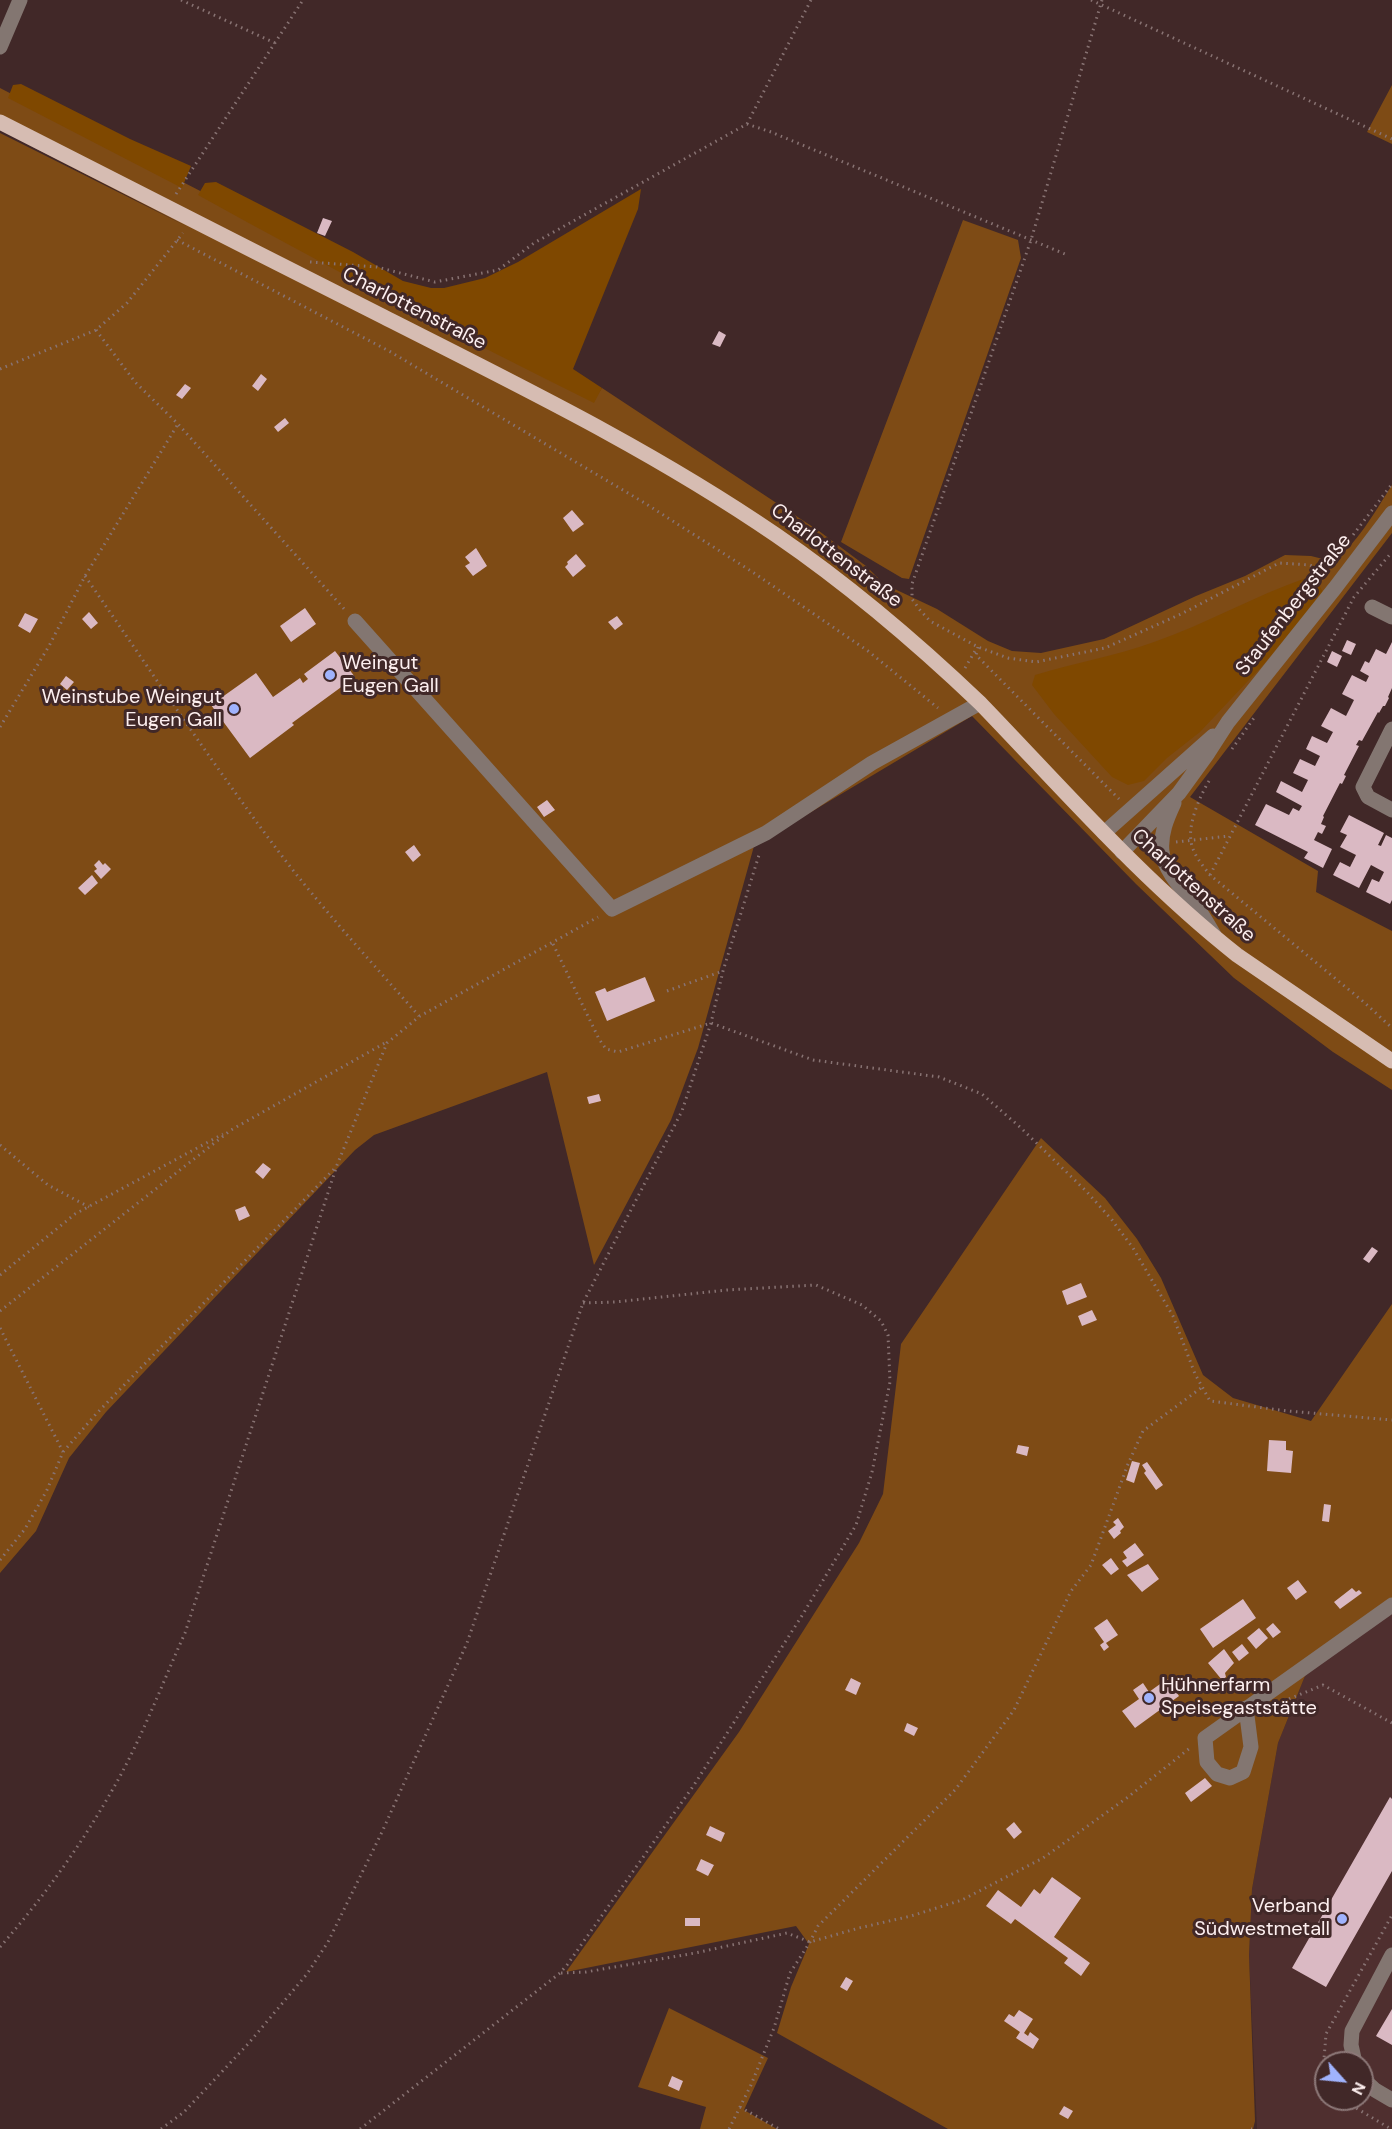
<!DOCTYPE html>
<html>
<head>
<meta charset="utf-8">
<style>
	body { margin:0 }
	#map { position:relative; width:1392px; height:2129px; overflow:hidden; background:#412828; font-family:"DM Sans",sans-serif }
	canvas { display:block }
	.north { position:absolute; left:1314px; top:2051px; width:60px; height:60px; box-sizing:border-box; background:#412828; border:2px solid #8c7878; border-radius:50%; rotate:117deg; font-size:16px; font-weight:700; line-height:24px; text-align:center; color:#fdefef }
	.north::after { content:''; display:block; margin:auto; width:21px; height:27px; background:#a0b3fd; clip-path:polygon(50% 0,100% 100%,50% 72%,0 100%) }
</style>
</head>
<body>
<div id="map">
<canvas width="1392" height="2129"></canvas>
<div class="north">N</div>
</div>
<script>
const ctx = document.querySelector('canvas').getContext('2d');
ctx.lineJoin = 'round';
function fillPath(path, color) { ctx.fillStyle = color; ctx.fill(path, 'evenodd'); }
function stroke(path, color, width, dash) { ctx.strokeStyle = color; ctx.lineWidth = width; ctx.lineCap = dash ? 'butt' : 'round'; ctx.setLineDash(dash || []); ctx.stroke(path); }
function write(font, color, halo, rows, align = 'center') {
  ctx.font = font + ' "DM Sans",sans-serif'; ctx.lineWidth = 6; ctx.setLineDash([]); ctx.textBaseline = 'middle'; ctx.strokeStyle = halo; ctx.fillStyle = color; for (const [text, x, y, turn = 0] of rows) {
    ctx.save(); ctx.translate(x, y); ctx.rotate((+turn || 0) * Math.PI / 180); ctx.textAlign = isNaN(turn) ? turn : align; if (halo) ctx.strokeText(text, 0, 0); ctx.fillText(text, 0, 0); ctx.restore();
  }
}
const built = new Path2D(`
	M1392,1607V2129H1257L1249,1955L1252,1889L1278,1743L1309,1666ZM1326,2063H1362V2099H1326Z`);
const green = new Path2D(`
	M1392,85V144L1367,132Z
	M0,88L597,395L602,388L819,531L866,566L884,584L937,609L988,641L1012,651L1041,653L1104,639L1196,596L1245,576L1285,555L1311,556L1331,561C1355,549 1377,508 1392,485V533L1190,797L1318,871L1316,892L1392,931V1090L1333,1052L1234,978L1136,884L972,716L754,846L698,1048L671,1120L594,1265L547,1072L374,1135L355,1150L106,1412L69,1458L36,1531L0,1573V133L188,227L0,130Z
	M963,220L1018,240L1021,258L909,579L902,578L841,542Z
	M1041,1138L1105,1198L1137,1239L1161,1278L1203,1375L1233,1398L1311,1421L1392,1304V1607L1309,1666L1278,1743L1252,1889L1249,1955L1255,2121L1253,2129H948L777,2033L791,1987L809,1944L796,1926L566,1972L739,1732L859,1543L883,1494L901,1344Z
	M669,2008L768,2058L744,2110L777,2129H700L706,2107L638,2087Z`);
const forest = new Path2D(`
	M21,84L130,139L191,166L182,188L8,98L13,85Z
	M216,182L353,252L403,281L431,288H444L485,278L518,262L641,189L638,209L573,369L602,388L594,403C460,337 328,267 198,195L205,183Z
	M1306,578L1318,583L1323,592L1264,664L1231,699L1200,732L1167,758L1144,781L1128,785L1112,777L1054,714L1032,685L1035,675C1074,663 1115,656 1154,642C1206,624 1254,596 1306,578Z`);
const building = new Path2D(`
	M323,218L332,221L325,236L317,233Z
	M719,331L726,335L720,347L712,344Z
	M261,374L267,379L258,391L252,386Z
	M185,384L191,388L182,399L176,395Z
	M285,418L289,423L278,432L274,427Z
	M572,510L584,524L573,532L563,518Z
	M476,548L487,566L473,576L465,566L470,563L465,557Z
	M576,554L586,566L573,577L565,567L568,564L567,562Z
	M305,608L316,624L291,642L280,626Z
	M89,612L98,623L91,629L82,619Z
	M25,613L38,619L30,633L18,626Z
	M617,616L623,624L615,630L608,622Z
	M1347,640L1356,644L1351,655L1342,651Z
	M1392,642V688L1388,697L1389,698L1385,706H1383L1379,713L1378,712L1362,741L1359,740L1356,745L1359,746L1344,775L1346,776L1342,784L1340,783L1323,816L1324,817L1321,824L1326,826L1322,834L1318,832L1314,840L1332,849L1323,868L1304,858L1308,852L1255,825L1266,804L1289,815L1293,808L1299,811L1302,806L1276,792L1281,781L1302,792L1308,780L1293,773L1300,759L1315,766L1320,756L1306,749L1312,736L1327,743L1333,732L1321,726L1331,708L1346,716L1354,700L1342,694L1352,675L1366,682L1369,676L1360,671L1365,661L1369,663L1376,649L1386,654Z
	M335,651L355,677L292,723L294,725L250,758L211,705L256,673L273,697L300,678L303,683L308,679L304,674Z
	M1332,651L1342,656L1337,667L1327,662Z
	M66,676L74,682L67,690L60,684Z
	M547,800L555,810L544,817L537,807Z
	M1349,815L1384,833L1378,845L1381,846L1386,835L1392,838V900L1390,904L1366,892L1372,879L1379,882L1384,872L1371,865L1359,888L1333,875L1340,862L1350,867L1356,855L1340,847L1347,835L1340,832Z
	M414,845L421,855L413,862L405,852Z
	M99,860L103,865L105,863L111,869L101,879L94,871L97,869L94,865Z
	M92,875L98,883L85,895L78,888Z
	M645,977L655,1001L607,1021L595,992L605,988L607,992Z
	M599,1094L601,1101L589,1104L587,1097Z
	M263,1163L271,1169L263,1179L255,1172Z
	M245,1206L250,1216L239,1221L235,1210Z
	M1372,1247L1378,1251L1369,1263L1363,1259Z
	M1081,1283L1087,1297L1067,1305L1062,1291Z
	M1092,1310L1097,1320L1082,1326L1078,1316Z
	M1269,1440L1286,1441V1450L1293,1451L1291,1473L1267,1471Z
	M1018,1445L1029,1447L1027,1456L1016,1453Z
	M1132,1461L1140,1463L1134,1483L1126,1480Z
	M1147,1462L1163,1485L1156,1490L1144,1473L1146,1471L1142,1465Z
	M1324,1504L1331,1505L1329,1522L1322,1521Z
	M1118,1518L1124,1527L1120,1531L1121,1533L1114,1539L1108,1531L1116,1525L1113,1522Z
	M1135,1543L1144,1555L1127,1567L1122,1561L1127,1558L1123,1552Z
	M1111,1558L1119,1569L1111,1575L1102,1565Z
	M1148,1564L1159,1579L1142,1592L1127,1575Z
	M1298,1580L1307,1592L1296,1600L1287,1588Z
	M1352,1588L1356,1592L1359,1590L1362,1593L1340,1609L1334,1602Z
	M1243,1599L1256,1618L1213,1648L1200,1629Z
	M1107,1619L1118,1635L1106,1643L1109,1647L1104,1651L1100,1645L1104,1642L1094,1628Z
	M1273,1623L1281,1632L1273,1638L1266,1629Z
	M1259,1628L1268,1638L1256,1649L1247,1638Z
	M1242,1644L1249,1653L1239,1661L1232,1652Z
	M1224,1649L1234,1663L1225,1673L1226,1677L1222,1680L1208,1663Z
	M851,1678L861,1683L856,1695L845,1690Z
	M1167,1679L1179,1696L1135,1728L1122,1711L1139,1699L1133,1690L1143,1683L1149,1692Z
	M907,1723L918,1728L914,1736L904,1731Z
	M1205,1778L1212,1786L1191,1802L1185,1793Z
	M1390,1797L1392,1799V1871L1326,1987L1292,1968Z
	M1014,1822L1022,1832L1014,1839L1006,1829Z
	M710,1826L725,1833L721,1842L706,1835Z
	M701,1859L714,1865L708,1876L696,1870Z
	M1052,1877L1081,1898L1054,1937L1090,1963L1081,1976L1064,1963L1068,1958L1015,1919L1011,1924L986,1906L998,1890L1021,1907L1034,1889L1040,1894Z
	M685,1918H700V1926H685Z
	M846,1977L853,1981L847,1991L840,1987Z
	M1392,2009V2045L1376,2036Z
	M1019,2010L1033,2019L1024,2033L1028,2036L1030,2032L1039,2039L1033,2049L1016,2038L1020,2032L1004,2021L1009,2014L1014,2017Z
	M672,2076L683,2081L679,2091L668,2086Z
	M1064,2106L1073,2111L1068,2119L1059,2114Z`);
const path = new Path2D(`
	M181,0L275,43
	M1091,0L1392,139
	M1102,0L1031,240L912,584V599L920,610L930,621L978,647L1008,658L1036,662L1105,648L1181,614L1279,563L1310,565L1326,573
	M747,124L811,0
	M176,194L303,0
	M177,240L389,351L643,502L751,571L868,651L938,708
	M310,262L377,267L435,282L498,270L534,243L747,124L771,132L1065,254
	M96,330L135,382L178,424L346,611
	M0,369L96,330L127,303L183,233
	M1320,569L1337,556L1392,484
	M85,576C151,671 215,768 285,860C327,914 374,965 419,1016
	M978,647L976,655L1119,799
	M965,668L975,651
	M0,727L49,646L85,576L178,424
	M1232,749L1256,715
	M1209,781C1200,796 1188,823 1191,841C1192,853 1203,866 1210,875L1365,1003L1392,1028
	M1176,842L1229,836
	M1210,875L1354,597L1392,552
	M553,944L599,1039L606,1049L618,1052L711,1023L813,1060L939,1077L982,1094L1021,1128L1087,1192L1112,1220L1133,1248L1173,1316L1195,1374L1210,1401L1288,1411L1392,1420
	M667,991L723,971
	M0,1145L48,1185L89,1207
	M0,1275L75,1214L223,1134
	M0,1311L231,1130L385,1043
	M0,1328L63,1452
	M0,1560L25,1529L47,1490L63,1452L96,1414L336,1167
	M1289,1699L1323,1685L1392,1723
	M0,1947C43,1898 82,1844 114,1787C142,1738 162,1684 185,1633L337,1165L387,1043L420,1016L598,917
	M561,1973L586,1972L695,1953L787,1933L810,1942L859,1928L911,1916L962,1900L1043,1858L1128,1797L1190,1748
	M1326,2069L1324,2059L1326,2034L1392,1915
	M1341,2099L1391,2129
	M740,2107L779,2129
	M161,2129L184,2112L248,2044L307,1974L328,1942L382,1832L467,1643L583,1303L682,1111L711,1023L723,971L759,855
	M360,2129L560,1973L567,1965L694,1785L803,1614L856,1525L872,1472L890,1382L888,1335L881,1321L862,1305L816,1285L727,1290L615,1302L583,1303
	M729,2129L751,2085L774,2028L790,1973L810,1942L818,1926L955,1790L1014,1710L1071,1591L1091,1565L1128,1464L1143,1431L1201,1388
	M1251,2129H1252`);
const minor = new Path2D(`
	M0,47L20,0
	M1372,607L1392,617
	M355,621L612,909L766,833L872,763L980,703
	M1392,729L1363,787L1368,797L1392,810
	M1174,803C1167,818 1160,834 1162,852C1165,874 1190,897 1202,915C1206,921 1210,928 1214,935
	M1104,833L1213,736
	M1122,852L1179,793L1208,753L1228,722L1335,588L1392,513
	M1246,1708L1251,1747L1243,1772L1230,1778L1217,1774L1207,1762L1205,1738L1392,1605
	M1355,2063L1351,2045L1352,2031L1392,1955
	M1362,2078L1375,2090L1392,2100`);
const major = new Path2D(`
	M0,122C128,188 256,252 384,317C518,385 652,450 776,535C849,585 916,642 980,703C1063,789 1143,881 1237,955L1392,1061`);
const markers = [
	[330,675,6,"#a0b3fd"],
	[234,709,6,"#a0b3fd"],
	[1149,1698,6,"#a0b3fd"],
	[1342,1919,6,"#a0b3fd"]
];
const streetNames = [
	["Charlottenstraße",414,309,27],
	["Charlottenstraße",836,556,37],
	["Staufenbergstraße",1294,605,-52],
	["Charlottenstraße",1193,886,42]
];
const poiNames = [
	["Weingut",342,664],
	["Eugen Gall",342,687],
	["Weinstube Weingut",222,698,"right"],
	["Eugen Gall",222,721,"right"],
	["Hühnerfarm",1161,1686],
	["Speisegaststätte",1161,1709],
	["Verband",1330,1907,"right"],
	["Südwestmetall",1330,1930,"right"]
];
fillPath(built, '#4f2f2f');
fillPath(green, '#7e4b15');
fillPath(forest, '#7f4800');
fillPath(building, '#dab9c3');
stroke(path, '#887373', 3, [1.5, 4.5]);
stroke(minor, '#837671', 15);
stroke(major, '#d6bcb2', 15);
for (const [x, y, r, color] of markers) { const dot = new Path2D(); dot.arc(x, y, r, 0, 2 * Math.PI); ctx.fillStyle = color; ctx.fill(dot); stroke(dot, '#412828', 2); }
write('20px', '#fdefef', '#412828', streetNames);
write('20px', '#fdefef', '#412828', poiNames, 'left');
</script>
</body>
</html>
